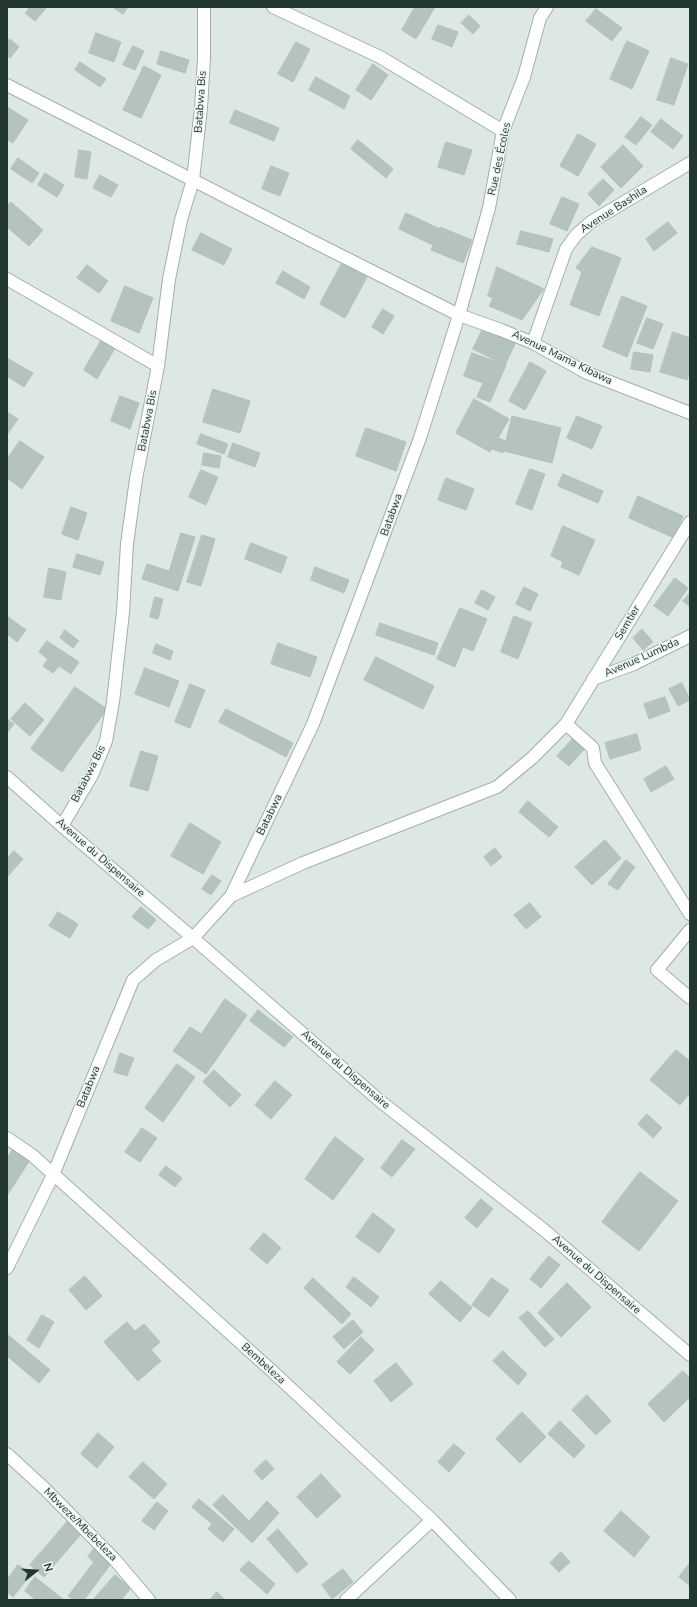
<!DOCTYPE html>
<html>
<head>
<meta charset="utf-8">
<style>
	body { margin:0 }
	#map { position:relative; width:697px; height:1607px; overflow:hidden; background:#dee8e3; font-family:"Nunito Sans",sans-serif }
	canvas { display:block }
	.frame { position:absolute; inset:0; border:8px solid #213730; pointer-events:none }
	.north { position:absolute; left:16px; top:1551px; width:40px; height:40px; -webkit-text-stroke:3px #eef5f1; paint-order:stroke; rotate:73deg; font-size:11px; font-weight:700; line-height:16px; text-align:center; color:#213730 }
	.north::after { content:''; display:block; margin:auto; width:14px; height:18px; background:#213730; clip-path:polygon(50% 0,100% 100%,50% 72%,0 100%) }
</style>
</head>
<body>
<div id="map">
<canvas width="697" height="1607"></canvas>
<div class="frame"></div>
<div class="north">N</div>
</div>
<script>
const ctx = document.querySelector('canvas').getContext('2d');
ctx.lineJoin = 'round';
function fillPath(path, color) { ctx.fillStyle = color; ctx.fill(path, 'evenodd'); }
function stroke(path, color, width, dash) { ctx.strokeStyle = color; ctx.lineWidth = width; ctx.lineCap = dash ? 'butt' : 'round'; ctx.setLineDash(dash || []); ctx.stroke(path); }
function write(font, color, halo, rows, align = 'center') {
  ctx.font = font + ' "Nunito Sans",sans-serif'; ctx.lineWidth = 3; ctx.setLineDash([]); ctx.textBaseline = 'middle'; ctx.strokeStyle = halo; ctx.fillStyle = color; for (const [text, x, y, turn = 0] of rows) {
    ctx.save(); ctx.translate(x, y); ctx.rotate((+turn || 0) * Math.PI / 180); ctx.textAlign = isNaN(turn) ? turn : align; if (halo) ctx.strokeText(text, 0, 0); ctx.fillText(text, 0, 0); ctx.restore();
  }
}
const building = new Path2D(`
	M26,7H47L35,21L25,13L29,9Z
	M113,7H128L123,14Z
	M415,7H435L416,39L402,30Z
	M596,9L622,28L612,41L586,21Z
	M469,15L480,26L473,34L461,23Z
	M438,25L458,32L452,47L432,39Z
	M96,33L121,42L114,62L89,53Z
	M10,39L19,47L10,58L7,56V42Z
	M627,41L649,51L632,89L610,79Z
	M296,42L310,49L293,82L278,74Z
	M133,46L144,51L135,70L123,65Z
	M161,51L189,60L185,73L157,64Z
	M671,58L688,64L674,105L657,100Z
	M80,62L106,79L100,87L75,70Z
	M373,64L388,75L371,100L356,90Z
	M144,66L161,75L141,118L123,110Z
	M316,77L350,96L344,109L309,90Z
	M7,107L28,120L13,143L7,140Z
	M235,110L279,128L274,141L230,123Z
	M641,117L652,125L636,145L625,137Z
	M661,119L683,136L673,149L651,132Z
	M578,134L596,144L578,176L560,166Z
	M358,140L393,169L386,178L351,149Z
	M446,142L472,150L464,175L438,167Z
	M623,145L643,166L621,188L601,167Z
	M79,150L91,152L87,179L75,177Z
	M18,158L39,173L32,183L11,169Z
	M271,166L289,173L280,196L262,189Z
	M45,173L64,185L57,197L38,185Z
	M100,175L118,185L111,197L93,188Z
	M603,179L614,190L599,206L588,194Z
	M562,197L579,204L567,231L550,224Z
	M11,202L43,230L29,246L7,227V206Z
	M406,213L440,229V227L472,240L463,263L431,250L433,245L399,229Z
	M668,222L677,233L654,251L646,239Z
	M521,231L553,239L549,252L517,244Z
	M201,233L232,249L224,265L192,250Z
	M592,247L621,258L599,316L570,305L582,272L576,268Z
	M342,263L367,277L345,318L320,304Z
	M87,265L108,281L99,293L77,278Z
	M497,267L544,289L522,320L489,306L493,298L488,296Z
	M283,271L310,287L304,299L276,283Z
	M125,286L153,298L139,333L111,321Z
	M622,296L647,306L627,357L603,347Z
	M383,309L394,316L383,334L372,327Z
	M647,318L663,324L653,349L637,343Z
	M484,326L516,342L505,365L473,349Z
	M673,332L690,338V371L687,380L660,372Z
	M102,339L115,348L97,379L84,370Z
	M634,352L653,355L650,372L631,369Z
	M472,353L506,365L490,402L477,397L483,383L464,376Z
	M7,358L33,373L24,387L7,376Z
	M530,362L546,371L525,410L509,401Z
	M213,389L250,401L240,433L203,422Z
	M120,396L139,403L130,429L111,421Z
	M474,399L509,419L498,438L506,441L512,416L561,428L552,463L504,451L503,453L492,449L490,452L456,433Z
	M7,412L18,419L7,435Z
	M577,416L602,426L592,449L567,438Z
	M366,428L406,442L396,471L356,456Z
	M201,434L228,444L224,454L197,444Z
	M20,441L44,457L22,489L7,478V459Z
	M233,443L260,453L255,467L228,457Z
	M204,453L221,456L219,468L202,465Z
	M530,469L545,474L532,510L516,504Z
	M201,470L218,477L206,505L189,497Z
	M563,474L603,491L598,503L558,486Z
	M446,478L474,489L466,510L438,500Z
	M638,496L683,516L674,538L629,518Z
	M71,507L87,513L78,540L62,534Z
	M563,526L595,540L579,575L561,567L563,562L551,556Z
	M181,533L195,537L178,591L142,579L147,564L169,571Z
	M202,535L215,539L201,586L187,582Z
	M251,543L287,557L281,573L245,559Z
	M77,554L104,562L100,575L73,567Z
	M315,567L349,580L344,593L311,580Z
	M49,568L66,572L61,600L44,597Z
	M675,578L688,588L668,616L654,606Z
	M524,587L538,594L530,611L516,604Z
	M482,590L495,597L488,610L475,603Z
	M690,593V607L683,601Z
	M155,597L163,599L158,619L150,617Z
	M460,608L487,619L473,651L463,647L455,667L437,659Z
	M7,616L26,630L17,642L7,634Z
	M514,616L532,623L518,659L501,652Z
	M380,623L438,643L434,655L376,635Z
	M642,629L653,642L643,650L633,638Z
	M65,630L79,641L73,648L60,638Z
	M47,641L79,662L71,674L59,666L53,673L43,666L48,659L39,652Z
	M278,643L317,657L310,677L271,664Z
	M156,644L173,651L170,660L153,653Z
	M376,657L434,686L423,709L364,680Z
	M145,668L179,681L169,707L135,694Z
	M682,683L690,700L678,706L669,689Z
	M190,684L205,690L190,728L175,722Z
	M75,687L107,709L62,772L31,749Z
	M665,697L670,711L649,719L644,704Z
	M25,703L44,720L30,736L11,719Z
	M226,709L293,743L286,757L219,722Z
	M7,719L14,724L7,733Z
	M577,734L589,744L569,766L557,756Z
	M637,734L641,750L610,759L605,743Z
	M141,751L158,756L148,791L130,786Z
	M666,766L674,779L651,792L644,779Z
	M528,801L558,827L549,837L519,812Z
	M190,823L221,842L203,874L171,856Z
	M605,840L621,858L592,885L575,867Z
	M495,848L502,857L491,866L484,857Z
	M14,851L23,859L7,877V859Z
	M626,860L635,867L618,890L608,884Z
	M212,875L221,881L211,895L202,889Z
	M530,903L541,917L526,929L514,915Z
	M141,907L156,920L148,929L132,917Z
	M58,912L78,924L70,938L49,926Z
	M225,999L247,1015L206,1074L173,1051L190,1027L201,1034Z
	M258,1010L293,1037L284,1047L250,1021Z
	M676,1050L690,1061V1093L680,1105L650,1080Z
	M120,1053L134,1058L127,1076L114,1072Z
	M177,1064L195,1077L163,1122L145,1108Z
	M214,1070L241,1095L230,1107L203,1082Z
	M275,1081L292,1095L271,1119L255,1105Z
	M647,1114L662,1128L653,1138L638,1124Z
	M142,1128L157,1138L140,1162L125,1152Z
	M335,1137L364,1159L333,1200L305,1179Z
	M402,1140L415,1149L392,1177L381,1168Z
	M13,1149L30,1160L8,1194L7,1158Z
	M166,1166L182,1178L175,1187L159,1175Z
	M640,1172L678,1201L639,1251L602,1222Z
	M481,1199L493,1209L477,1228L465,1218Z
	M373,1213L395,1230L379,1253L356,1237Z
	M264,1233L281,1248L267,1264L250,1249Z
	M549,1256L560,1265L541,1288L530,1279Z
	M85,1276L102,1296L86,1310L69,1290Z
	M354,1277L379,1297L371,1307L346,1287Z
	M313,1278L351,1314L342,1324L304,1288Z
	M492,1278L509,1290L489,1317L472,1305Z
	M441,1281L472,1308L460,1322L429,1294Z
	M567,1283L591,1307L561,1337L538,1313Z
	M528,1311L554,1339L545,1347L519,1318Z
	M42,1315L54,1322L39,1348L27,1340Z
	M353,1320L363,1332L344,1349L333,1337Z
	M127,1322L135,1331L144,1324L160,1342L151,1350L161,1361L138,1381L104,1342Z
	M8,1335L50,1370L39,1383L7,1356V1336Z
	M361,1337L374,1350L350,1374L337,1362Z
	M503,1351L527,1374L518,1385L493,1361Z
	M396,1363L413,1384L391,1402L374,1381Z
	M683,1371L690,1378V1397L664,1422L648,1404Z
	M587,1395L611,1421L596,1435L572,1410Z
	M522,1412L546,1437L520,1463L496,1439Z
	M560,1421L585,1446L574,1458L548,1434Z
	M98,1433L114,1447L97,1468L81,1454Z
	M454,1444L465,1453L449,1472L438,1462Z
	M266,1460L274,1469L262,1480L254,1471Z
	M143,1462L167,1484L154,1499L129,1477Z
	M321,1474L341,1496L317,1518L297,1497Z
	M223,1495L249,1521L267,1501L279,1513L252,1543L213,1505Z
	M199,1499L234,1529L223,1542L208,1529L212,1524L192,1507Z
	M157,1502L168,1511L154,1530L142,1521Z
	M621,1511L650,1537L634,1557L604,1531Z
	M68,1521L82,1533L44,1577L30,1565Z
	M278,1529L308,1564L297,1573L267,1539Z
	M95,1547L113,1561L84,1600H74L68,1596L94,1562L88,1557Z
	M561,1552L570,1562L559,1572L550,1563Z
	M249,1561L275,1584L267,1594L240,1570Z
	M690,1563V1586L679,1577Z
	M18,1565L31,1574L13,1597L7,1592V1580Z
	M343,1569L353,1582L332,1599L322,1585Z
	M115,1575L131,1588L121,1600H93Z
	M35,1577L64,1600H36L25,1591Z
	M217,1592L225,1600H210Z`);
const street = new Path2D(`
	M273,7L380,57L503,131
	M7,85L310,240L459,315L501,330L533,343L587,373L690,413
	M7,279L158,366
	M533,343L566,249L576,235L591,222L690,163
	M593,679L634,664L690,636
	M566,724L593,748L595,763L690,914
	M7,777L62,826L193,938L380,1101L544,1230L690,1355
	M62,826L92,775L106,741L113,702L123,612L127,544L136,479L158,366L169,279L181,220L193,180L201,108L204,58V7
	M231,896L303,863L497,787L532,758L566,724L690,522
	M690,930L657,970L690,998
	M7,1138L32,1155L272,1371L432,1520L510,1600
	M7,1268L53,1175L133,980L156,960L193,938L231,896L313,724L420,438L459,315L489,208L503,131L524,77L540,18L547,7
	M7,1454L45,1489L115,1560L149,1600
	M346,1600L432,1520`);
const streetNames = [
	["Batabwa Bis",201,102,-86],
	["Rue des Écoles",500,159,-78],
	["Avenue Bashila",614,210,-33],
	["Avenue Mama Kibawa",562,358,26],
	["Batabwa Bis",148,421,-79],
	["Batabwa",392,515,-70],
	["Semtier",628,623,-59],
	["Avenue Lumbda",642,658,-24],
	["Batabwa Bis",89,774,-63],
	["Batabwa",270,815,-64],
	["Avenue du Dispensaire",100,858,41],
	["Avenue du Dispensaire",345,1070,41],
	["Batabwa",89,1087,-68],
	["Avenue du Dispensaire",596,1275,41],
	["Bembeleza",263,1364,42],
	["Mbweze/Mbebeleza",80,1525,45]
];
fillPath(building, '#b4c3bc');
stroke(building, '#b1c1ba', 1);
stroke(street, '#a2afaa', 14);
stroke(street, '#fff', 12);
write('11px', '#213730', '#eef5f1', streetNames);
</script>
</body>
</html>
